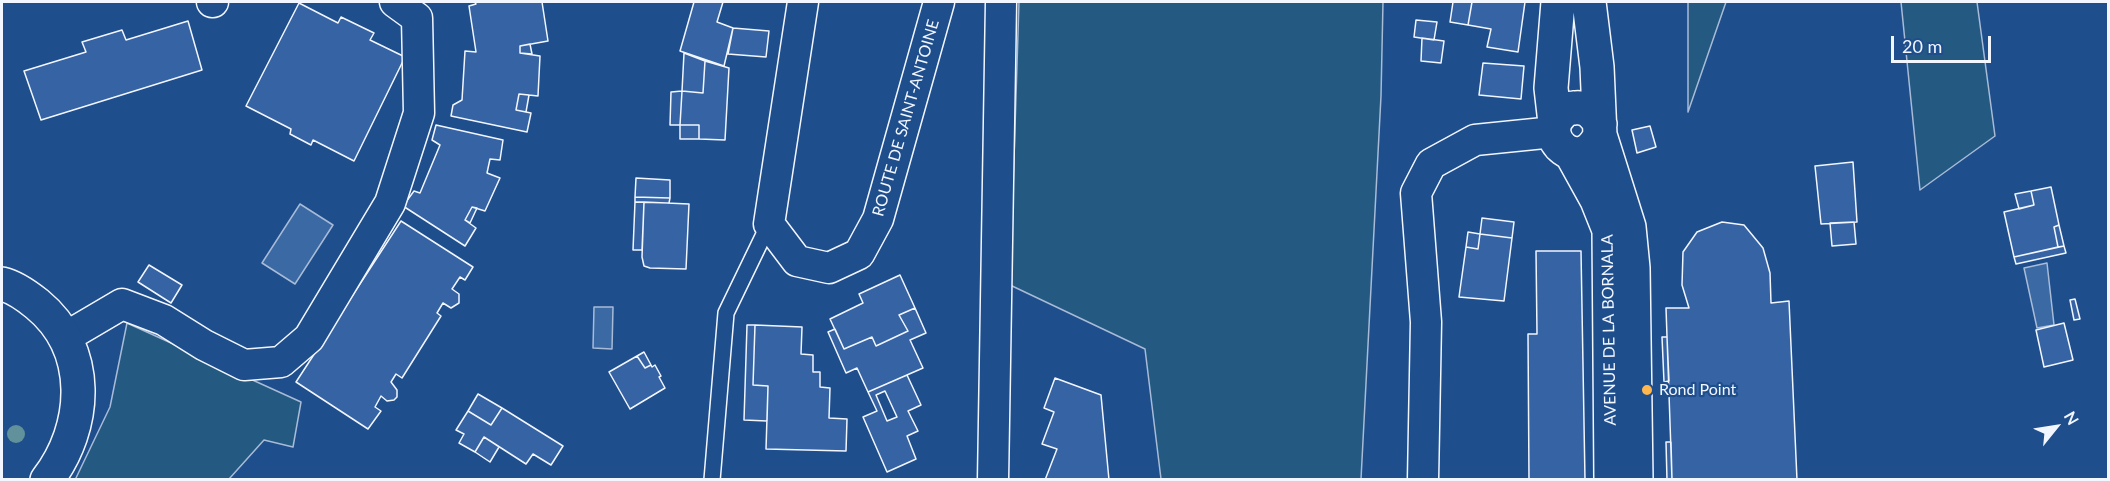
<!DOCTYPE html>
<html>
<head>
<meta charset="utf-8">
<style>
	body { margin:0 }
	#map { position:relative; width:2110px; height:481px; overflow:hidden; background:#1f4e8c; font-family:Lato,sans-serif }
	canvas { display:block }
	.frame { position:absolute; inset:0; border:3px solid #f2f6ff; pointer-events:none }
	.north { position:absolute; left:2026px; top:397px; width:60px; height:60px; -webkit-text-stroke:4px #1f4e8c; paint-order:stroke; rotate:60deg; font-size:16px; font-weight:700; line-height:24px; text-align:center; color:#f2f6ff }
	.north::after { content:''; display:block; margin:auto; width:21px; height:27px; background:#f2f6ff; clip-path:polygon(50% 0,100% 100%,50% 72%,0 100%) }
	.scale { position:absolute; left:1891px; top:36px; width:100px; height:27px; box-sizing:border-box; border:3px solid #f2f6ff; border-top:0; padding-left:8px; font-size:18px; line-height:21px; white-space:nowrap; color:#f2f6ff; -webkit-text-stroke:4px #1f4e8c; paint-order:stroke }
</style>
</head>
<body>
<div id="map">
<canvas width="2110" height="481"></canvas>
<div class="frame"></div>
<div class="north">N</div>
<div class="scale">20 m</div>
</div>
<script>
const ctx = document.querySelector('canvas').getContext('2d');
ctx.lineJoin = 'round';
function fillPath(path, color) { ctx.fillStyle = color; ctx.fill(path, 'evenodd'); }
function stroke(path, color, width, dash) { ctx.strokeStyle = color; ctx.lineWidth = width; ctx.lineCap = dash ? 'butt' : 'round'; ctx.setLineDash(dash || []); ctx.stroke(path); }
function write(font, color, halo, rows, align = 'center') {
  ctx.font = font + ' Lato,sans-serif'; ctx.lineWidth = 4.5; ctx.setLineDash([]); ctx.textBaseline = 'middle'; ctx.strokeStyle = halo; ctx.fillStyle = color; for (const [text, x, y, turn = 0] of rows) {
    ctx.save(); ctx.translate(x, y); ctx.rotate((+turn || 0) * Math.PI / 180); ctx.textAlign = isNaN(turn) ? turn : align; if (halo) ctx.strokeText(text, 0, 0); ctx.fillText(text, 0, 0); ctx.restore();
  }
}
const green = new Path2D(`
	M1019,2H1383L1381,96L1361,479H1161L1145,349L1010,285Z
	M1688,2H1726L1688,112Z
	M1901,2H1977L1995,136L1920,190Z
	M127,323L301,402L293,447L264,440L229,479L75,480L110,407Z`);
const water = new Path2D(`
	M300,204L333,225L295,284L262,263Z
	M2047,263L2054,325L2037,328L2024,268Z
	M594,307H613L612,349L593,348Z`);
const building = new Path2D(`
	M475,2H542L548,41L520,46V53L540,56L538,96L519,94L516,110L531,113L527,132L451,116L453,105L462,100L465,51L476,52L469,6L476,4Z
	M694,2H723L717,22L733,28L724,66L680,51Z
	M1453,2H1472L1468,25L1450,22Z
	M1472,2H1525L1518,52L1487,47L1491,29L1468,25Z
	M299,3L338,23L341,17L374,33L370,40L405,57L354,161L313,140L311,145L290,134L291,129L246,106Z
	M1416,20L1437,22L1434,40L1414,37Z
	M188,21L202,70L41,120L24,71L86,52L82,42L122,30L126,40Z
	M733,28L769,31L766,57L728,54Z
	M1422,38L1444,41L1441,63L1421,61Z
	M530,44L532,54L520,53V46Z
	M684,53L705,61L703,93L682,91Z
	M705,61L729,68L725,140L699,139V125H680L682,91L703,93Z
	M1483,63L1524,66L1521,99L1479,95Z
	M682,91L680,125H670L671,92Z
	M519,94L529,95L526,112L516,110Z
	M436,125L503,140L500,160L490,159L487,173L500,178L485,211L472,207L465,220L476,228L465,246L403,206L414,191L420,193L440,145L432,140Z
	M680,125H699V139H680Z
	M1650,126L1656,147L1637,153L1632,130Z
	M1853,162L1857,222L1821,224L1815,166Z
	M636,178L670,180V198L635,197Z
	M2051,187L2059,225L2054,227L2058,247L2014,257L2004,212L2034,205L2031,191Z
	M2031,191L2034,205L2019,209L2015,194Z
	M635,197L670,198L669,203L635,202Z
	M635,202H644L642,250H633Z
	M644,202L689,204L686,269L650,268L644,266L642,257Z
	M472,207L477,208L470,223L465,220Z
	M1482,218L1514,222L1512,238L1480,234Z
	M401,221L473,267L465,280L460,277L452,289L459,294V303L451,308L443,303L437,313L441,316L402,378L396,374L391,382L397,390V397L394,400L387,401L381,396L375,407L381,411L368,429L296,382Z
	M1722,222L1744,225L1763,248L1770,273L1771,303L1789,301L1797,480H1672L1666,308H1689L1682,285L1683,252L1697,232Z
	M1854,222L1856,244L1832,246L1830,223Z
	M2059,225L2064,246L2058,247L2054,227Z
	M1468,232L1480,234L1478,249L1466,247Z
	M1480,234L1512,238L1504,301L1459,297L1466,247L1478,249Z
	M2064,246L2066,253L2016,264L2014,257Z
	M1536,251H1581L1585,480H1529L1528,334H1537Z
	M149,265L182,285L171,303L138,282Z
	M900,275L915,308L899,315L908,331L876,346L872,337L844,349L830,319L863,303L859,294Z
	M2075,299L2080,319L2074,320L2070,300Z
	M915,308L926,333L910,340L923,368L868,392L857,368L846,373L828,332L835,329L844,349L872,337L876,346L908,331L899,315Z
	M2064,323L2073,360L2044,367L2036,330Z
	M747,325H755L753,385L768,386L767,421L744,420Z
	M755,325L802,327L801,354L813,355V372H820V387L830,388L829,418L847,419L846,451L766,449L768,386L753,385Z
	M1662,337H1667L1669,381L1664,382Z
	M644,352L651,365L645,368L637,356Z
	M637,356L645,368L651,365L652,367L655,365L661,376L659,377L665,388L630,409L609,372Z
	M907,375L921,405L908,411L918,431L907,436L916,459L887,472L863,417L877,411L868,392ZM885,391L897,417L887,421L876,395Z
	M1055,378L1101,395L1109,480H1045L1057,449L1042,444L1054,412L1044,408Z
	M478,394L502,408L491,425L468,411Z
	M502,408L563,446L551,465L533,454L526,464L484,437L475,452L459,443L464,434L456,430L468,411L491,425Z
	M484,437L499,447L490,462L475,452Z
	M1666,442H1671L1672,480H1667Z`);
const lane = new Path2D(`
	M712,480L726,313L769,224`);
const street = new Path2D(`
	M212,2H213
	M803,2L769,224L797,261L829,268L859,254L878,219L939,2
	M66,337L122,304L164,320L204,345L244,365L281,362L309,338L390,203L419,113L417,18L395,2
	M993,480L1001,2
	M1423,480L1426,322L1416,193L1431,164L1475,140L1554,132`);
const secondary = new Path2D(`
	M1589,2L1597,67L1600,135C1581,178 1535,137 1562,113C1565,110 1570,108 1574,108C1587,106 1594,114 1600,124
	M1555,123L1551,88L1558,2
	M1600,135L1629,227L1633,268L1636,480
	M1571,153L1597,200L1609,230L1611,480
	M2,284C15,287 27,296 37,304C92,349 88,427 47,480`);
const trees = [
	[16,434]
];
const markers = [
	[1647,390,6,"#ffb74d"]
];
const streetNames = [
	["ROUTE DE SAINT-ANTOINE",906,118,-74],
	["AVENUE DE LA BORNALA",1609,330,-91]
];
const poiNames = [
	["Rond Point",1659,390]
];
fillPath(green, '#245a82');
stroke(green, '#a8bbd7', 1.5);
fillPath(water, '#3b69a3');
stroke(water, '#a8bbd7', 1.5);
fillPath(building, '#3563a3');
stroke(building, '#f2f6ff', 1.5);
stroke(lane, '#f2f6ff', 18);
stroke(street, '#f2f6ff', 33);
stroke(secondary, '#f2f6ff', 36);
stroke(lane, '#1f4e8c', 15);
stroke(street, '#1f4e8c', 30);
stroke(secondary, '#1f4e8c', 33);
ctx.fillStyle = '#61919a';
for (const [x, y] of trees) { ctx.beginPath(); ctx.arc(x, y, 9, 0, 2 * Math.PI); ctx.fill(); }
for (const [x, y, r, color] of markers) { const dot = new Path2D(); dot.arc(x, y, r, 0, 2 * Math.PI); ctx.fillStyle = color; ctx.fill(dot); stroke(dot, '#1f4e8c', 2); }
write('16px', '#f2f6ff', '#1f4e8c', streetNames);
write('16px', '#f2f6ff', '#1f4e8c', poiNames, 'left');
</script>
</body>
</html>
